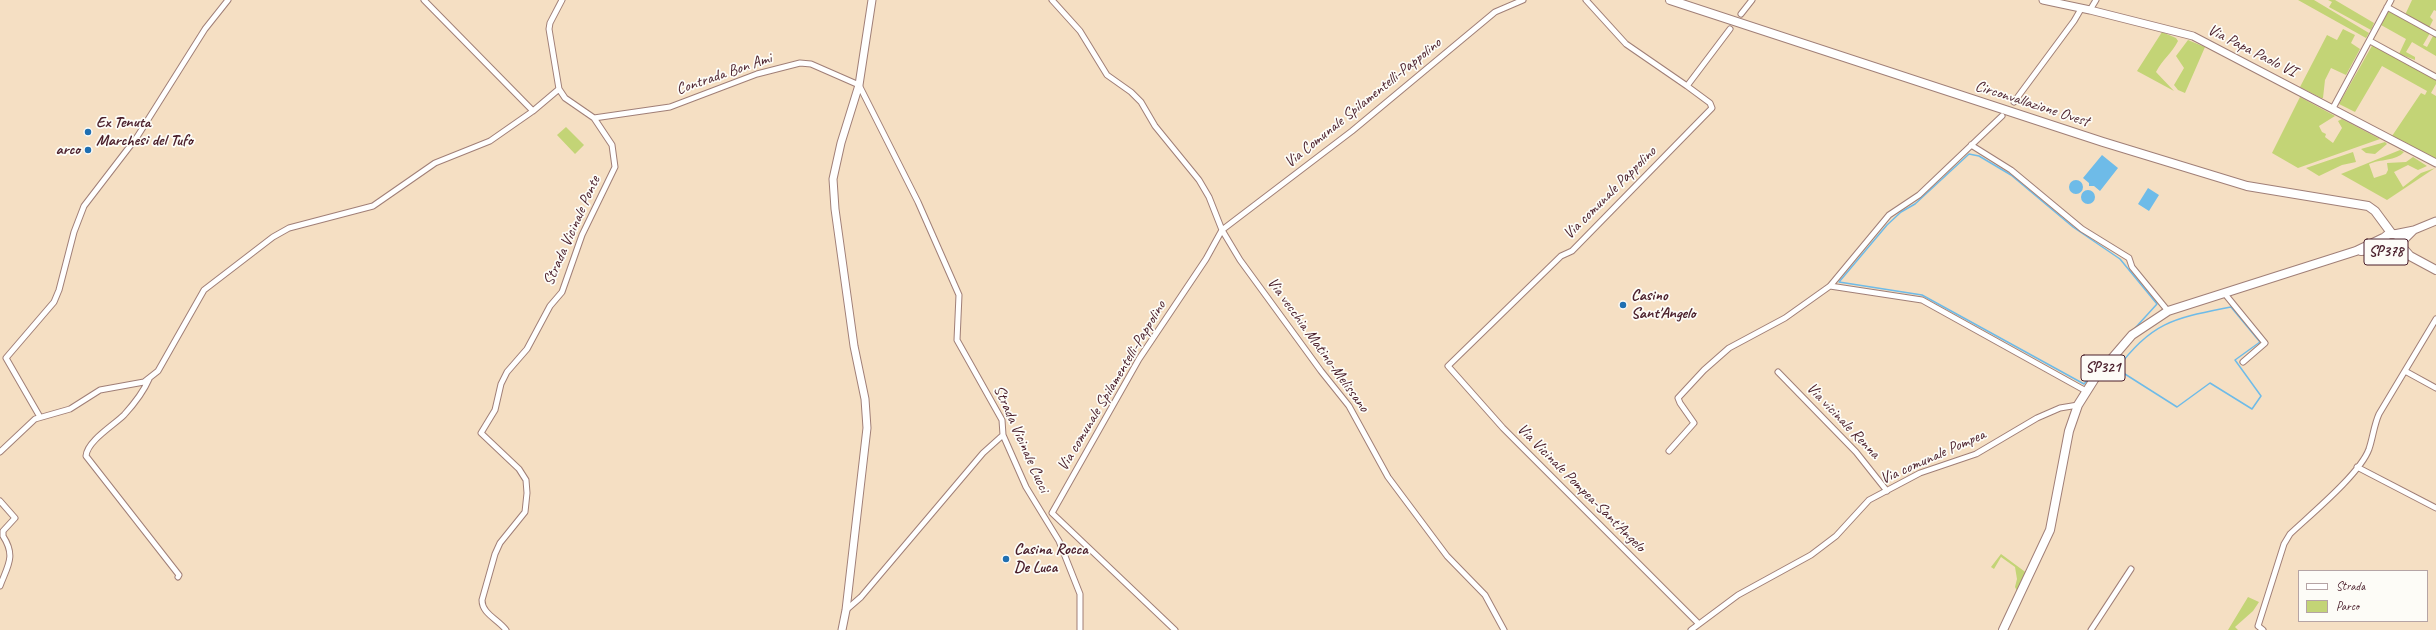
<!DOCTYPE html>
<html>
<head>
<meta charset="utf-8">
<style>
	body { margin:0 }
	#map { position:relative; width:2436px; height:630px; overflow:hidden; background:#f5dfc3; font-family:Caveat,sans-serif }
	canvas { display:block }
	.legend { position:absolute; left:2298px; top:570px; width:130px; height:52px; box-sizing:border-box; background:#fdfcf7; border:1px solid #b5a4a5; margin:0; padding:5px 7px; list-style:none; font-size:12px; color:#4a1f2b }
	.legend li { display:flex; align-items:center; gap:8px; height:20px }
	.legend b { width:20px; border:1px solid #b5a4a5 }
</style>
</head>
<body>
<div id="map">
<canvas width="2436" height="630"></canvas>
<ul class="legend">
<li><b style="height:5px;background:#fff"></b>Strada</li>
<li><b style="height:11px;background:#c3d476"></b>Parco</li>
</ul>
</div>
<script>
const ctx = document.querySelector('canvas').getContext('2d');
ctx.lineJoin = 'round';
function fillPath(path, color) { ctx.fillStyle = color; ctx.fill(path, 'evenodd'); }
function stroke(path, color, width, dash) { ctx.strokeStyle = color; ctx.lineWidth = width; ctx.lineCap = dash ? 'butt' : 'round'; ctx.setLineDash(dash || []); ctx.stroke(path); }
function write(font, color, halo, rows, align = 'center') {
  ctx.font = font + ' Caveat,sans-serif'; ctx.lineWidth = 3.5; ctx.setLineDash([]); ctx.textBaseline = 'middle'; ctx.strokeStyle = halo; ctx.fillStyle = color; for (const [text, x, y, turn = 0] of rows) {
    ctx.save(); ctx.translate(x, y); ctx.rotate((+turn || 0) * Math.PI / 180); ctx.textAlign = isNaN(turn) ? turn : align; if (halo) ctx.strokeText(text, 0, 0); ctx.fillText(text, 0, 0); ctx.restore();
  }
}
const green = new Path2D(`
	M2298,0H2314L2369,33L2366,38Z
	M2328,0H2335L2374,23L2371,30L2329,7L2332,2Z
	M2412,0H2436V11L2434,10L2430,17L2433,20L2429,28L2405,15Z
	M2388,11L2430,33L2423,45L2427,47L2433,36L2436,37V56L2412,42L2406,52L2415,57V60L2399,54L2406,39L2381,25Z
	M2343,29L2355,35L2351,43L2360,49L2346,75L2331,68L2325,80L2323,98H2321L2300,87L2327,35L2337,40Z
	M2162,32L2176,38L2178,41C2172,53 2162,60 2156,72L2174,91L2137,71Z
	M2188,40L2205,47L2185,93L2178,90L2174,85L2184,68L2176,56Z
	M2373,44L2436,79V84L2431,93L2436,96V161L2392,136L2421,93L2425,95L2427,91L2382,66L2355,112L2339,104Z
	M2300,97L2335,116L2319,126L2322,132L2326,134L2325,137L2333,143L2342,128L2338,121L2342,119L2380,139L2298,168L2272,153Z
	M566,127L584,145L575,154L557,135Z
	M2385,142L2387,144L2375,154L2366,153L2361,149Z
	M2400,150L2404,152C2396,161 2380,159 2369,164L2374,178L2386,174L2388,170L2387,163L2406,162L2413,157L2427,166L2418,170L2408,165L2394,172L2403,187L2421,173L2435,168L2387,200L2341,174Z
	M2353,152L2356,162L2342,165L2319,176L2306,168Z
	M2001,554L2028,574L2017,591L2015,587L2017,579L2015,567L2001,557L1994,569L1991,567Z
	M2248,597L2259,602L2253,611L2235,627L2238,630H2228Z`);
const water = new Path2D(`
	M2102,155L2118,168L2100,191L2094,186H2089V183L2083,178Z
	M2069 187a7 7 0 1 1 14 0a7 7 0 1 1-14 0Z
	M2148,188L2159,195L2149,211L2138,204Z
	M2081 197a7 7 0 1 1 14 0a7 7 0 1 1-14 0Z`);
const stream = new Path2D(`
	M1969,154L1979,156L2011,175L2073,227L2120,259L2157,304L2084,384L1922,295L1839,282L1887,225L1901,212L1915,204Z
	M2231,307L2260,342L2235,360L2261,396L2252,409L2210,383L2177,407L2117,369C2152,321 2176,318 2231,307Z`);
const street = new Path2D(`
	M424,0L533,111
	M1052,0L1080,31L1107,75L1131,92L1141,102L1155,126L1199,180L1209,197L1222,230L1240,260L1321,371L1349,406L1388,477L1447,556L1485,595L1504,630
	M1586,0L1626,44L1687,86
	M2387,7L2436,34
	M2090,10L2096,0
	M1741,14L1752,0
	M2370,41L2436,77
	M2014,102L2074,21L2081,9
	M2333,108L2391,0
	M594,118L670,107L757,74L800,63L811,64L859,85L918,202L959,295L957,340L1002,420L1003,435L1026,487L1059,541L1080,594V630
	M1971,145L2011,170L2082,229L2129,258L2132,267L2168,311
	M1830,286L1922,300L2086,391
	M2225,294L2265,343L2243,362
	M2405,371L2436,388
	M1778,372L1856,452L1887,491
	M149,379C143,393 134,404 124,415C114,425 87,441 86,456L179,575L178,577
	M40,417L6,358L54,302L59,290L74,232L84,206L137,137L205,29L228,0
	M1669,451L1694,423L1680,403L1678,398L1704,370L1729,348L1785,318L1830,286L1889,215L1919,195L2002,116
	M0,452L35,419L70,409L100,390L144,382L158,371L204,290L273,237L289,228L373,206L435,163L490,141L533,111L559,89
	M2357,467L2436,508
	M0,501L15,518L3,531V536C16,556 8,565 0,586
	M846,610L861,597L983,453L1003,435
	M1699,624L1503,428L1448,366L1561,256L1572,251L1712,108L1710,103L1687,86L1730,29
	M506,630C498,619 482,614 482,600L495,554L500,543L525,512L527,493L526,480L519,469L481,433L495,410L501,384L507,372L527,349L550,306L562,292L582,235L615,167L612,145L594,118L565,98L559,89L549,29L550,23L562,0
	M1175,630L1052,513L1139,359L1206,259L1222,230L1352,131L1495,12L1523,0
	M1691,630L1738,595L1811,555L1836,536L1869,500L1920,473L1976,454L2037,418L2060,408L2078,405
	M2091,630L2131,569
	M2263,630L2258,626L2284,544L2290,534C2310,515 2360,474 2369,449C2373,437 2374,425 2379,414L2436,319`);
const secondary = new Path2D(`
	M2043,0L2090,10L2193,36L2436,163
	M2394,234L2414,230L2436,221
	M2402,242L2414,230
	M842,630L846,610L867,428L865,399L854,346L835,209L833,179L841,143L859,85L872,0`);
const primary = new Path2D(`
	M1670,0L2103,142L2247,186L2368,206L2375,211L2392,234
	M2382 244a10 10 0 1 1 20 0a10 10 0 1 1-20 0Z
	M2402,247L2410,256L2436,270
	M2361,251L2375,250L2386,252
	M2003,630L2050,530L2069,431L2078,405L2095,378L2132,335L2168,311L2356,251L2383,238`);
const markers = [
	[88,132,4,"#1f6fb2"],
	[88,150,4,"#1f6fb2"],
	[1623,305,4,"#1f6fb2"],
	[1006,559,4,"#1f6fb2"]
];
const shields = [
	[2386,252,44],
	[2103,368,44]
];
const shieldNames = [
	["SP378",2386,252],
	["SP321",2103,368]
];
const streetNames = [
	["Via Papa Paolo VI",2252,51,27],
	["Contrada Bon Ami",724,74,-19],
	["Via Comunale Spilamentelli-Pappolino",1363,103,-39],
	["Circonvallazione Ovest",2032,104,18],
	["Via comunale Pappolino",1610,193,-45],
	["Strada Vicinale Ponte",572,231,-66],
	["Via vecchia Matino-Melissano",1318,345,54],
	["Via comunale Spilamentelli-Pappolino",1112,386,-59],
	["Via vicinale Renna",1843,421,46],
	["Strada Vicinale Cucci",1021,439,66],
	["Via comunale Pompea",1933,457,-24],
	["Via Vicinale Pompea-Sant'Angelo",1581,488,45]
];
const poiNames = [
	["Ex Tenuta",96,123],
	["Marchesi del Tufo",96,141],
	["arco",80,150,"right"],
	["Casino",1631,296],
	["Sant'Angelo",1631,314],
	["Casina Rocca",1014,550],
	["De Luca",1014,568]
];
fillPath(green, '#c3d476');
fillPath(water, '#6ebbe8');
stroke(stream, '#6ebbe8', 1.5);
stroke(street, '#a07f77', 7);
stroke(secondary, '#a07f77', 9);
stroke(primary, '#a07f77', 10);
stroke(street, '#fff', 5);
stroke(secondary, '#fff', 7);
stroke(primary, '#fff', 8);
for (const [x, y, r, color] of markers) { const dot = new Path2D(); dot.arc(x, y, r, 0, 2 * Math.PI); ctx.fillStyle = color; ctx.fill(dot); stroke(dot, '#fdfcf7', 1.5); }
for (const [x, y, w] of shields) { const box = new Path2D(); box.roundRect(x - w / 2, y - 13, w, 26, 3); ctx.fillStyle = '#fdfcf7'; ctx.fill(box); stroke(box, '#4a1f2b', 1); }
write('bold 15px', '#4a1f2b', null, shieldNames);
write('16px', '#4a1f2b', '#fdfcf7', streetNames);
write('bold 16px', '#4a1f2b', '#fdfcf7', poiNames, 'left');
</script>
</body>
</html>
